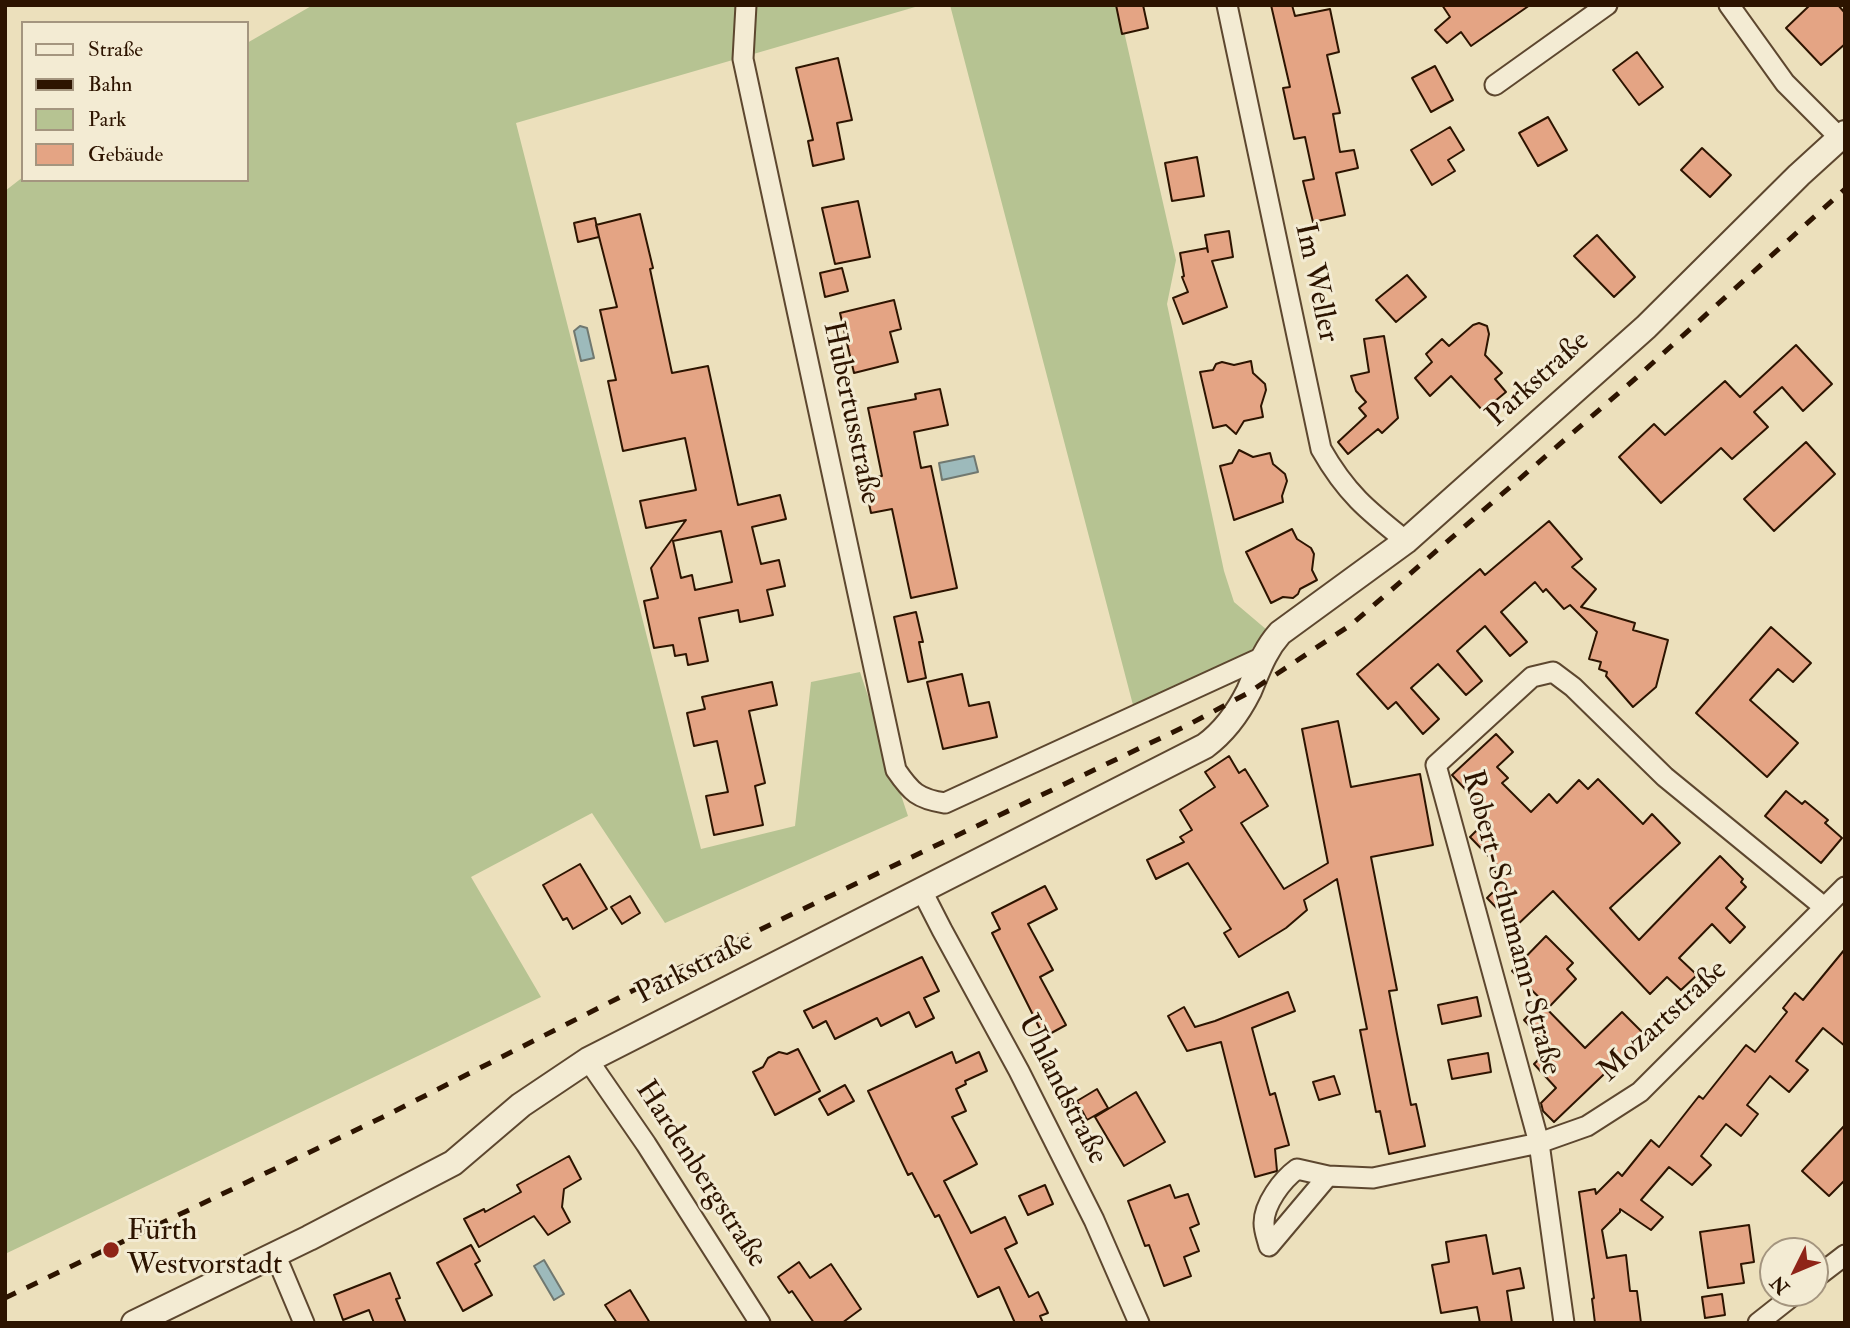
<!DOCTYPE html>
<html>
<head>
<meta charset="utf-8">
<style>
	body { margin:0 }
	#map { position:relative; width:1850px; height:1328px; overflow:hidden; background:#ece0bc; font-family:"IM FELL Double Pica",serif }
	canvas { display:block }
	.frame { position:absolute; inset:0; border:7px solid #2d1400; pointer-events:none }
	.legend { position:absolute; left:21px; top:21px; width:228px; height:161px; box-sizing:border-box; background:#f3ebd3; border:2px solid #a4957f; margin:0; padding:9px 12px; list-style:none; font-size:21px; color:#2d1400 }
	.legend li { display:flex; align-items:center; gap:14px; height:35px }
	.legend b { width:35px; border:2px solid #a4957f }
	.north { position:absolute; left:1759px; top:1237px; width:70px; height:70px; box-sizing:border-box; background:#f3ebd3; border:2px solid #a4957f; border-radius:50%; rotate:227deg; font-size:19px; font-weight:700; line-height:28px; text-align:center; color:#2d1400 }
	.north::after { content:''; display:block; margin:auto; width:24px; height:32px; background:#8f2418; clip-path:polygon(50% 0,100% 100%,50% 72%,0 100%) }
</style>
</head>
<body>
<div id="map">
<canvas width="1850" height="1328"></canvas>
<div class="frame"></div>
<ul class="legend">
<li><b style="height:9px;background:#f3ebd3"></b>Straße</li>
<li><b style="height:9px;background:#2d1400"></b>Bahn</li>
<li><b style="height:19px;background:#b6c392"></b>Park</li>
<li><b style="height:19px;background:#e4a484"></b>Gebäude</li>
</ul>
<div class="north">N</div>
</div>
<script>
const ctx = document.querySelector('canvas').getContext('2d');
ctx.lineJoin = 'round';
function fillPath(path, color) { ctx.fillStyle = color; ctx.fill(path, 'evenodd'); }
function stroke(path, color, width, dash) { ctx.strokeStyle = color; ctx.lineWidth = width; ctx.lineCap = dash ? 'butt' : 'round'; ctx.setLineDash(dash || []); ctx.stroke(path); }
function write(font, color, halo, rows, align = 'center') {
  ctx.font = font + ' "IM FELL Double Pica",serif'; ctx.lineWidth = 6; ctx.setLineDash([]); ctx.textBaseline = 'middle'; ctx.strokeStyle = halo; ctx.fillStyle = color; for (const [text, x, y, turn = 0] of rows) {
    ctx.save(); ctx.translate(x, y); ctx.rotate((+turn || 0) * Math.PI / 180); ctx.textAlign = isNaN(turn) ? turn : align; if (halo) ctx.strokeText(text, 0, 0); ctx.fillText(text, 0, 0); ctx.restore();
  }
}
const green = new Path2D(`
	M313,5H922L516,123L701,849L795,826L811,682L860,672L908,816L665,923L592,813L471,877L541,997L5,1254V191L23,177V180H247V43Z
	M950,5H1118L1176,260L1167,304L1224,571L1234,602L1267,630L1244,659L1133,705Z`);
const water = new Path2D(`
	M580,326L587,328L594,358L581,361L574,331Z
	M974,456L978,472L942,480L939,463Z
	M544,1260L564,1294L554,1300L534,1266Z`);
const building = new Path2D(`
	M1116,5H1143L1148,28L1122,34Z
	M1271,5H1292L1295,16L1330,9L1339,52L1327,55L1340,113L1333,114L1340,152L1354,150L1358,168L1336,173L1345,215L1313,222L1303,181L1314,179L1305,137L1294,139L1283,88L1290,87Z
	M1442,5H1530L1471,46L1461,32L1447,43L1435,30L1450,17Z
	M1810,5H1838L1845,13V44L1821,65L1786,28Z
	M1637,52L1663,87L1639,105L1613,70Z
	M838,58L852,120L837,123L844,159L813,166L808,141L813,140L796,68Z
	M1435,66L1453,100L1431,112L1412,78Z
	M1548,117L1567,150L1538,166L1519,133Z
	M1450,127L1464,150L1448,160L1455,171L1432,185L1411,150Z
	M1702,148L1731,175L1710,197L1681,170Z
	M1197,157L1204,196L1172,201L1165,163Z
	M858,201L870,257L835,264L822,208Z
	M640,214L653,268L650,269L672,373L708,366L738,505L780,495L786,519L752,527L761,564L779,560L785,586L767,590L773,615L740,622L738,610L699,618L708,661L688,665L686,654L675,656L673,645L654,648L644,601L658,598L651,568L686,520L646,528L640,501L696,490L685,438L623,451L608,381L616,380L600,310L617,307L596,225ZM721,531L732,582L695,590L692,575L681,578L673,541Z
	M595,218L599,237L578,242L574,223Z
	M1229,231L1233,257L1212,261L1227,307L1183,324L1173,298L1188,292L1182,277L1184,276L1180,253L1207,248L1208,252L1205,235Z
	M1597,235L1635,277L1614,297L1574,256Z
	M842,268L848,291L825,297L820,273Z
	M1407,275L1426,297L1396,322L1376,300Z
	M894,300L901,329L890,332L898,362L854,373L840,313Z
	M1479,323L1487,326L1489,334L1485,355L1502,373L1495,379L1506,392L1483,411L1451,376L1430,396L1415,378L1432,362L1426,354L1442,339L1449,346L1473,325Z
	M1384,336L1398,418L1382,433L1378,429L1348,454L1338,442L1366,416L1359,408L1366,402L1356,391L1351,376L1369,372L1364,339Z
	M1796,345L1832,384L1803,411L1782,387L1754,412L1768,427L1732,459L1721,448L1661,503L1619,457L1654,424L1665,435L1725,381L1740,397Z
	M1251,361L1253,373L1265,384L1266,390L1261,406L1263,417L1244,421L1236,434L1226,425L1213,428L1200,372L1213,370L1216,364L1222,362L1234,365Z
	M940,389L948,425L914,432L921,468L931,466L957,588L911,598L892,509L871,513L864,479L882,476L868,408L916,399L915,394Z
	M1806,442L1835,474L1774,531L1744,499Z
	M1239,450L1253,457L1270,453L1273,464L1285,474L1287,481L1282,496L1283,502L1234,520L1220,466L1232,463Z
	M1549,521L1582,559L1572,567L1596,589L1581,607L1635,623L1633,630L1668,640L1656,687L1633,707L1606,676L1607,672L1599,669L1601,662L1589,659L1597,632L1570,605L1564,609L1546,589L1543,592L1535,582L1501,612L1527,642L1510,656L1485,626L1457,651L1482,681L1466,695L1438,664L1411,688L1439,719L1423,734L1396,702L1388,709L1357,674L1480,569L1485,575Z
	M1292,529L1297,539L1311,548L1314,554L1312,570L1317,580L1300,589L1298,594L1293,598L1283,597L1271,603L1246,552Z
	M916,612L923,642H919L926,678L908,682L894,617Z
	M1771,627L1811,663L1793,682L1778,669L1750,700L1798,743L1767,777L1696,713Z
	M962,674L969,706L989,702L997,737L943,749L927,682Z
	M772,682L777,705L749,711L765,783L755,786L763,825L714,835L706,796L728,792L717,741L694,746L687,713L705,709L702,697Z
	M1338,721L1351,787L1420,774L1433,845L1371,857L1397,990L1389,991L1397,1034L1411,1105L1416,1104L1425,1146L1389,1154L1380,1111L1376,1112L1360,1030L1367,1029L1337,879L1304,900L1307,910L1286,928L1239,957L1224,933L1231,929L1188,863L1156,879L1147,860L1184,842L1180,837L1192,830L1180,810L1215,787L1205,772L1229,756L1239,773L1245,769L1268,806L1241,823L1284,889L1328,863L1302,729Z
	M1496,734L1513,752L1497,767L1508,778L1502,783L1531,812L1549,794L1557,803L1579,780L1588,789L1598,779L1643,824L1652,814L1680,843L1610,908L1639,940L1720,856L1743,879L1741,882L1746,887L1726,908L1745,927L1730,943L1712,924L1679,958L1697,975L1681,990L1667,977L1650,994L1553,891L1515,927L1487,898L1504,881L1494,870L1498,866L1470,837L1487,820L1476,809L1480,805L1452,775Z
	M1786,791L1802,804L1805,801L1828,820L1825,823L1842,838L1821,863L1765,816Z
	M580,864L607,909L573,929L567,918L563,920L543,885Z
	M1045,886L1057,909L1028,924L1053,970L1040,977L1066,1025L1044,1037L992,933L1000,929L992,913Z
	M630,896L640,913L622,924L611,907Z
	M1546,936L1573,963L1567,969L1576,979L1549,1007L1512,971Z
	M1845,949V1046L1823,1028L1796,1061L1808,1070L1789,1092L1770,1076L1747,1105L1758,1114L1741,1136L1726,1124L1701,1156L1711,1165L1692,1185L1669,1167L1641,1200L1663,1217L1651,1230L1620,1209V1212L1602,1230L1607,1258L1626,1255L1630,1291H1637L1641,1323H1595L1592,1299L1594,1298L1579,1192L1595,1189L1596,1194L1618,1172L1622,1176L1651,1140L1659,1147L1699,1096L1703,1099L1746,1045L1755,1052L1787,1012L1783,1008L1795,993L1803,1000Z
	M922,957L939,991L924,998L934,1018L916,1027L909,1012L881,1026L877,1018L835,1039L826,1021L813,1028L804,1011Z
	M1288,992L1295,1011L1252,1028L1270,1095L1275,1093L1289,1145L1275,1149L1277,1171L1255,1177L1221,1042L1187,1051L1168,1016L1184,1007L1195,1027L1215,1021Z
	M1477,997L1481,1016L1442,1024L1438,1005Z
	M1541,1003L1585,1048L1622,1012L1645,1035L1554,1122L1543,1111L1541,1103L1556,1088L1534,1064L1550,1048L1524,1020Z
	M798,1049L820,1091L775,1115L753,1072L763,1067L768,1058L779,1052L787,1054Z
	M952,1052L956,1063L979,1052L987,1071L965,1081L966,1084L956,1089L966,1111L952,1117L977,1164L944,1181L971,1233L1005,1217L1017,1243L1005,1249L1029,1297L1038,1292L1048,1313L1040,1316L1043,1323H1015L999,1287L978,1297L939,1215L935,1217L912,1173L908,1175L868,1091Z
	M1488,1053L1491,1072L1452,1079L1448,1060Z
	M1334,1076L1340,1094L1319,1100L1313,1082Z
	M845,1085L854,1101L828,1115L819,1099Z
	M1097,1089L1108,1108L1087,1120L1077,1101Z
	M1136,1092L1165,1142L1124,1166L1095,1117Z
	M1845,1125V1180L1829,1196L1802,1171Z
	M569,1156L581,1179L564,1189L562,1207L570,1222L548,1235L534,1216L479,1247L464,1219L484,1209L485,1212L521,1192L517,1185Z
	M1045,1185L1053,1204L1028,1215L1019,1196Z
	M1170,1185L1175,1198L1188,1194L1199,1224L1190,1228L1199,1251L1184,1257L1191,1276L1164,1286L1149,1245L1145,1246L1128,1201Z
	M1749,1225L1754,1262L1741,1264L1744,1283L1708,1288L1700,1232Z
	M1486,1235L1493,1274L1520,1268L1524,1288L1507,1291L1512,1323H1480L1477,1307L1441,1313L1432,1265L1449,1262L1446,1242Z
	M471,1245L480,1261L475,1264L492,1295L463,1311L437,1263Z
	M799,1262L810,1278L831,1264L861,1309L842,1323H814L792,1291L789,1293L778,1277Z
	M390,1273L400,1298L396,1299L406,1323H374L369,1310L343,1320L334,1295Z
	M630,1290L650,1323H617L605,1305Z
	M1722,1294L1725,1315L1705,1318L1702,1297Z`);
const minor = new Path2D(`
	M746,5L743,59L896,770C911,792 918,799 945,803L1263,657
	M1227,5L1321,449C1346,493 1367,510 1406,541
	M1729,5L1785,83L1840,138
	M1495,85L1607,5
	M921,889L942,930L1019,1071L1094,1220L1139,1323
	M588,1060L646,1144L760,1323
	M1328,1176L1269,1246C1267,1238 1264,1231 1264,1223C1264,1204 1282,1180 1297,1169L1328,1176L1373,1178L1539,1143L1587,1126L1640,1092L1845,887
	M275,1254L304,1323
	M1815,1278L1845,1255
	M1564,1323L1539,1143L1436,765L1532,677L1553,672L1573,687L1665,777L1824,907
	M1758,1323L1796,1293`);
const tertiary = new Path2D(`
	M134,1323L309,1238L453,1163L521,1105L588,1060L1205,746C1224,732 1238,713 1249,691C1258,670 1264,651 1280,633L1406,541L1646,327L1799,175L1845,133`);
const rail = new Path2D(`
	M5,1298L383,1117L644,985L1186,726L1248,693L1352,624L1636,378L1845,189`);
const markers = [
	[111,1250,9,"#8f2418"]
];
const streetNames = [
	["Im Weller",1315,283,78],
	["Parkstraße",1539,380,-42],
	["Hubertusstraße",850,413,78],
	["Robert-Schumann-Straße",1510,923,75],
	["Parkstraße",695,969,-27],
	["Mozartstraße",1664,1022,-43],
	["Uhlandstraße",1061,1090,63],
	["Hardenbergstraße",700,1175,57]
];
const poiNames = [
	["Fürth",127,1233],
	["Westvorstadt",127,1267]
];
fillPath(green, '#b6c392');
fillPath(water, '#9dbabb');
stroke(water, '#707870', 2);
fillPath(building, '#e4a484');
stroke(building, '#2d1400', 2);
stroke(minor, '#5d472f', 23);
stroke(tertiary, '#5d472f', 28);
stroke(minor, '#f3ebd3', 19);
stroke(tertiary, '#f3ebd3', 24);
stroke(rail, '#2d1400', 5, [12, 12]);
for (const [x, y, r, color] of markers) { const dot = new Path2D(); dot.arc(x, y, r, 0, 2 * Math.PI); ctx.fillStyle = color; ctx.fill(dot); stroke(dot, '#f3ebd3', 2.5); }
write('30px', '#2d1400', '#f3ebd3', streetNames);
write('30px', '#2d1400', '#f3ebd3', poiNames, 'left');
</script>
</body>
</html>
